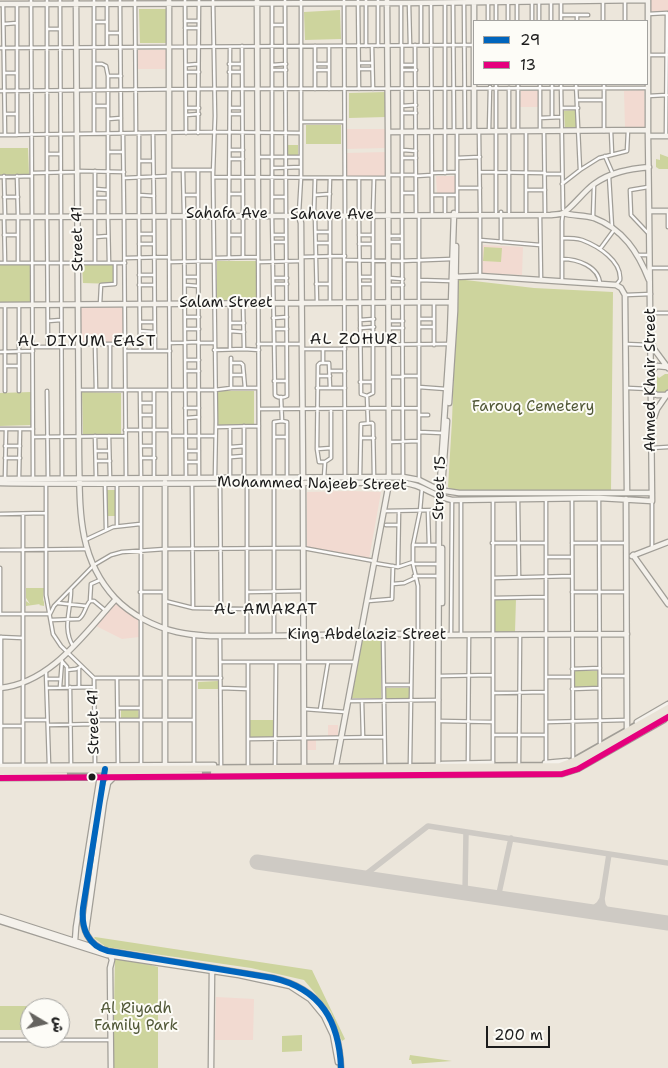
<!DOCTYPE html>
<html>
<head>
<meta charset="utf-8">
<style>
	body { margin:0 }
	#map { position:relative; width:668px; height:1068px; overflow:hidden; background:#ece6db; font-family:"Shantell Sans","Playpen Sans Arabic",sans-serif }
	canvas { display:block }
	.legend { position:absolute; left:473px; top:20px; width:175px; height:65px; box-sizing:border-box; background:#fdfcf7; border:1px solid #a3a29f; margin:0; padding:6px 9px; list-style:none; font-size:15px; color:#1c1c1c }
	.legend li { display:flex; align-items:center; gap:10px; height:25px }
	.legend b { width:25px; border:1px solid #a3a29f }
	.north { position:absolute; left:20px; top:998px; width:50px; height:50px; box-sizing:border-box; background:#fdfcf7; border:1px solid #a3a29f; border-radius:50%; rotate:99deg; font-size:14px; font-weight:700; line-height:20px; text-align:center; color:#1c1c1c }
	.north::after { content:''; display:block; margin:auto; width:18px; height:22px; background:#65635f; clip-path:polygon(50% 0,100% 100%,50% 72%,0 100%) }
	.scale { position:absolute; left:486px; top:1026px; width:64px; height:22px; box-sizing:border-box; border:2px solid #1c1c1c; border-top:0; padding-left:6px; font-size:15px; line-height:18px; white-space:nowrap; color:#1c1c1c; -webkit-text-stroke:4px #fdfcf7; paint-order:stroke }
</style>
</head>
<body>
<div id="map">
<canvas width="668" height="1068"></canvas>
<ul class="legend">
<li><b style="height:6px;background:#0065bd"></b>29</li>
<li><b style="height:6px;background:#e5007d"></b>13</li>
</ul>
<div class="north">ش</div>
<div class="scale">200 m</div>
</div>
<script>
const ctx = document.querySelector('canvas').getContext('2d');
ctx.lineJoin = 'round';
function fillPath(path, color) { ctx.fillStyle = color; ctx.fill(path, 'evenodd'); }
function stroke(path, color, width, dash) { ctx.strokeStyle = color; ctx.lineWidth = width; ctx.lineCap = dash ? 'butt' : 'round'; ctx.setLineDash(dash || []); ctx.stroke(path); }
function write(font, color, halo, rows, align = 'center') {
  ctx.font = font + ' "Shantell Sans",sans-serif'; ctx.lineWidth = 4; ctx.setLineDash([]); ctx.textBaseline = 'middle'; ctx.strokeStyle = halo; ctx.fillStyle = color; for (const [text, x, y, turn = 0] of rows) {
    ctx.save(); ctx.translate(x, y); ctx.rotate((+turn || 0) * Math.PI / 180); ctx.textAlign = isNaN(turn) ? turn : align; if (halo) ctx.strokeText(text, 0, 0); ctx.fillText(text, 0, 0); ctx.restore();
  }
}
const built = new Path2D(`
	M651,0H668V11L651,12Z
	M138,50H167V69H138Z
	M644,90L645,127H625L624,91Z
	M521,91H539L538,107H520Z
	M346,129H385V148L346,149Z
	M386,152V177H346V153Z
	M436,176H455L456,195L437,194Z
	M483,245L523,247L522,275L482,273Z
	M80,305H123V343H80Z
	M351,491L381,492L369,559L307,547V492Z
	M117,602L138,620L139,637L122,639L96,626Z
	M328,725H338V737L328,736Z
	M305,740H316V750H305Z
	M216,997L254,999L253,1040H215Z`);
const green = new Path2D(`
	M139,9H166V43H140Z
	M340,10L341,39L305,40L304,12Z
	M386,92V117L349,118V93Z
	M576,110V128L565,129L564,111Z
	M306,125H341V144H306Z
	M287,145H298V157H288Z
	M0,148H28L29,174L0,175Z
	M660,154L668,157V169H659L656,167V159L660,160Z
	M484,247L502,248L501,262L483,261Z
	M217,261H256V301H217Z
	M31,264L32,302L0,303V265Z
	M82,264H114V284L83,283Z
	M457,279L534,288L613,292L611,492H455L448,487L452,421Z
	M665,374H668V390C661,395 659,395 652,390V386H657V376L659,378Z
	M218,391H254V426H218Z
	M31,392L32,425L0,426V393Z
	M82,392L121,393V434H83Z
	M107,490H116V516H107Z
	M26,588H44L43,602L44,600V606L39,605L40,604L26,606V601L30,604L26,598Z
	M495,599H516L515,632H495Z
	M362,637H381V698H351Z
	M575,671H599L598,687H575Z
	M218,681L219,689H198V682Z
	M386,688H409V699H386Z
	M121,708H138L139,719H121Z
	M250,720H274V737H250Z
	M95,937L312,970L345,1039L342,1041L331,1012L304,980L251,968L106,947L94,938Z
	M115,955L158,967V1068H113Z
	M0,1006H34V1008H30V1030H0Z
	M302,1035V1051L282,1052V1036Z
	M410,1055L452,1061L412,1064L411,1060H409Z`);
const taxiway = new Path2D(`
	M609,854L602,899L603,905L609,914
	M361,878L428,826L668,863
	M465,893L466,832
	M498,898L511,838
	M590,911L599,904L602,899`);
const runway = new Path2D(`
	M257,862L668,923`);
const street = new Path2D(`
	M31,0L32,215
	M47,0V214
	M60,0L61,215
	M120,0L121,133
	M135,0L136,133
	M185,0L186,133
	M213,0L215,116L213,174L216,421L215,477
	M285,0L286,213
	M344,0L345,213
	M358,0L359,89
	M378,0V46
	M551,1V21
	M603,1V21
	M625,1V21
	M496,2V21
	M532,2V21
	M539,2V21
	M272,3V214
	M409,3L410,45
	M421,3V45
	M431,3L432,213
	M453,3L454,131
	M464,3L465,131
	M488,3V21
	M508,3V21
	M517,3V21
	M3,4L5,135
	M648,14L667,13
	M561,15H588
	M185,21H198
	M561,21V0
	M577,21V15
	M94,22H107
	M4,24L17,23
	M272,25H285
	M185,28H198
	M47,29H60
	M107,33H120
	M401,45V3
	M415,45L416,213
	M242,46L243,214
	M315,46V89
	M366,46V0
	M372,46L373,89
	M107,47V0
	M0,48L474,45
	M648,55H667
	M359,63H372
	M94,64H102L106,66L108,76V214
	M229,64H242
	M316,64H329
	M186,65L198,64
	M272,65L286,64
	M402,65H415
	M359,69H372
	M272,70H286
	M316,70H329
	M402,70H416
	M186,72H199
	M229,72H242
	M4,73H17
	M108,76H121
	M518,84V131
	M540,84V130
	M552,84V117
	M561,84L563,209
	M576,84L580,170
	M604,84V131
	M509,88V212
	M329,89V46
	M0,91L199,89L648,88
	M648,96L667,95
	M577,100H604
	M94,106H107
	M402,106L416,105
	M186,108H199
	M230,108H242
	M562,108H578
	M403,113H416
	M5,114H17
	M230,114H242
	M186,115L199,114
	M540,118L561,117
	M108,119L121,118
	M301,122H344
	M479,131L480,212
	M489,131L490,87
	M526,131V212
	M544,131L545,212
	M611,131L612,154
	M94,133V0
	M153,133L154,214
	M198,133L199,0
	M123,134L124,214
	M0,135L213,132L301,133
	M17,135V4
	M666,135L667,13
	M230,150H243
	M403,150L416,151
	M108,152H123
	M47,154H60
	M605,156L612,172
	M258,157H301
	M403,158H416
	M457,158L480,157
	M230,159H243
	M140,161H153
	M273,168L301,167
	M169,170H212
	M78,171L124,172
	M183,171L184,214
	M480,172L545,173
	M32,173L77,172
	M432,173L457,172
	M445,173V3
	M545,174H562
	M388,175H416
	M4,176L5,215
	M17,176L18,215
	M416,176L432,175
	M609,176L612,227
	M0,177L32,176
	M213,177L387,178
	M124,178L169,176
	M562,184L580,170L599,158L627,151L628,130
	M457,188H480
	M95,189L108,190
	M526,190H545
	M403,193H416
	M229,194H243
	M139,195L154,196
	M184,195H198
	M315,195L330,194
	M432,195H457
	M4,197H18
	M273,197H286
	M95,198H108
	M668,211V227
	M445,212V195
	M457,212V131
	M496,212V84
	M501,212V242
	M299,213L301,178V0
	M314,213L315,178
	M329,213L330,178
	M359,213V178
	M373,213L374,178
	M402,213V45
	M95,214V171
	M139,214V133
	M198,214V170
	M229,214L230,47
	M540,215L541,280
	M124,216L126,477
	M139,216L140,351
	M243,216V257
	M258,216L259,477
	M272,216L275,395C277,398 284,398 287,396L286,216
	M359,216L361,394L367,396L373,393V216
	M419,216V480
	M480,216V275
	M4,217L5,263
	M18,217V263
	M47,217L48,347
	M61,217L62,478
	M95,217V237L108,236
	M108,217L109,263
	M169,217L170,478
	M184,217L186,477
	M198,217L199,477
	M315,217L317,303
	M330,217V303
	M344,217L345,476
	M402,217L403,476
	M32,218L33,479
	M154,218L155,351
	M593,218L594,185
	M316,232H329
	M648,233L631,215L630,190L648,187
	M139,234H154
	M4,235H18
	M229,235H243
	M273,235H286
	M359,235H373
	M389,236H402
	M95,237V263
	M562,238C569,238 576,238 582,240C598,246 622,261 620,280L616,285
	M480,240L540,245
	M273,242H286
	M389,242H402
	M316,243H329
	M139,244H154
	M359,244H373
	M600,249L614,230
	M638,255H649
	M301,257L345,256
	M125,258L169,257
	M214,258L258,257
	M229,258V217
	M562,259C577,259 599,266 600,284
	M346,260L400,261L452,259
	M169,262L214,261
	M258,262L301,261
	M0,263H125
	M650,268H668
	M139,275H154
	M185,277H198
	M360,277H373
	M273,278H287
	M389,278L403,279
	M419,280L451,281
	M562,281V221L563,213
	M273,284H287
	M316,284H330
	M360,284H373
	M139,285H154
	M185,285L198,286
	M389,285H403
	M626,295L651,294
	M243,303L244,349L259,350
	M100,304L101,285L115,284V263
	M230,304V349
	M5,305V391
	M650,313H668
	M185,317H199
	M273,318L287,317
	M419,319H434
	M360,320L374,319
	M48,321L61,320
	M389,321H403
	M140,322H154
	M231,323H244
	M419,327H434
	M360,328L374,327
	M389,328H403
	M186,329H199
	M274,329H287
	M140,331L154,332
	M230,331L244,332
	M170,343L199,342
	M199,343H215
	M79,344H125
	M95,344L96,390
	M110,344V390
	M258,344H302
	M625,344L650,345
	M345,345L449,344
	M434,345V302
	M33,347H78
	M302,349H345
	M323,349V362
	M214,350L244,349
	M125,351H170
	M0,352L33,351
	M186,360H199
	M231,363H241L243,365L245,388
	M5,366H18
	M186,371H199
	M330,371H345
	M231,375H244
	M318,376H330
	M403,376H419
	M389,377H403
	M274,381H287
	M360,382H373
	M419,387L446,389
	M231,388V358
	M317,388H345
	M330,388L329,363H320L318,365L317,449L319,462H325L331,458V409
	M627,388L650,389
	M79,390H215L231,388H258
	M140,390L141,478
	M154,390V477
	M19,391V305
	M47,391L48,479
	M367,396L368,423
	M281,397L282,421L287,422V437H274V422L282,421
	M141,403H154
	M185,408H199
	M259,409L419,408
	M141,415H154
	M419,415H428
	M186,418L199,417
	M244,426V477
	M216,427L259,426
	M230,427V477
	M0,429H33
	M125,430H170
	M419,432L442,433
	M95,436L96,478
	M109,436L110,478
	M170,436H215
	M33,437L125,436
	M274,437V478
	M361,438H374
	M389,442L419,441
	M5,446H20
	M141,446H154
	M231,447L244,446
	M651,448L668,447
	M317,449L331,448
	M96,451H109
	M186,451H199
	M231,457L244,456
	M5,458H20
	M141,458H155
	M96,461H110
	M186,462H199
	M360,477L361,424L372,423L373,424L374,476
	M287,478V437
	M324,478L325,462
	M5,479L6,429
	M19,479L20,429
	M220,482L221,608
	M105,483L106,529
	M46,484V595L53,634L61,646L94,678H221
	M141,484V765
	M192,484L193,608
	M247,484V636
	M599,498L600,743
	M518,499L519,577
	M546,499V762
	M572,499L573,758
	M652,502V548
	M385,511L438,510
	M428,511L429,545
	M0,514L45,513
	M23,514V766
	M386,525H398
	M117,526V485
	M85,540L113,527L140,524
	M492,543H545
	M572,543H626
	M413,545H439
	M0,550L87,549
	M546,557H572
	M374,563L398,567L413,562
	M413,564H439
	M398,567L399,511
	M0,568V614
	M414,576H438
	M493,578L572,576
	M393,584L404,583L415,578
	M71,590C71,610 62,628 73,646
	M140,592H165
	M248,592L303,591
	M572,592H626
	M493,598L546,597
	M90,601L91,584L100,580
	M165,601L193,608L248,609
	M368,601L392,599L393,566
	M58,603L86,606
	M0,614H50L54,606L94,565L111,555L122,552L165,549L303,548L374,561
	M51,620L79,619C85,615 85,606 90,601H94L106,611
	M418,634V586L413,564V545L420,511L422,488
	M383,635L385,765
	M451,635L452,500
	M461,635V500
	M220,636L221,766
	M274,636V484
	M0,637L23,638
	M1,637V766
	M60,659L67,667V687
	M221,662H354
	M248,662V765
	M79,668V686
	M572,669L600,668
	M67,670L76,669L80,667
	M46,672L49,765
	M439,676L492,675
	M600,676H626
	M546,677H572
	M94,678L95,764
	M117,678L118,764
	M47,679H60
	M384,685H411
	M60,687L62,661
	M70,687L71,766
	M47,688L94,687
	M221,688L248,689
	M572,689L600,688
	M493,693L546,692
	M349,701L439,700
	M362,701L363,737
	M118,708H141
	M304,709L345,712
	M320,710L328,662
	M23,720H47
	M95,720H194
	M441,721L493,722
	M546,722L627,720
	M48,725L95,724
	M1,726H23
	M493,735H546
	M249,739L384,737
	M468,763L469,635
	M493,763V500
	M519,763L520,634
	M410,764L412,635
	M194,765V634
	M275,765L276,662
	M0,1040H111`);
const secondary = new Path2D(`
	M76,0L79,455C80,508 77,557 115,598C131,615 155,627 177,632C199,637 223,636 245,636C287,636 328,635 370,634C394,633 418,635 442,635C504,635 565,634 627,634
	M169,0V216
	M257,0L258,216
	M387,1L388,132
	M474,1V131
	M0,4L409,3L648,0
	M648,136V0
	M668,136H648L649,211H668
	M563,213C572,216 584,215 594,218C623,229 638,252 649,280
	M299,216L301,223L303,478
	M0,217L551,215C555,214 560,215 563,213C571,209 584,191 594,184C611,172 629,169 649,167
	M454,277L480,276L616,285L621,288L625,295L627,492
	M0,305L454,302
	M651,340L654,349L668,368
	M651,371L657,366L667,367
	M650,391L657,395H666
	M449,403L455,311L456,246
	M652,423L657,409L668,393
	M389,477L388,132L648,130
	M0,479L403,477L419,480L439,490L459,493H652
	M165,482V765
	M0,483C134,485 268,482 402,483C420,483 434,497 452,500L599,498L652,501L649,211
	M303,483L304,765
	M626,499L627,729
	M441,500L447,421
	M442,548V603
	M633,555L668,604
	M632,556L668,542
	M0,688C51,683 84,634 116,599
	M637,722L668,704
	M545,763L567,761
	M438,764L439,497L450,333L454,213
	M442,764L492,763
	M336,765L389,483
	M0,766L214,765
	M104,775L83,908C81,928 88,946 108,951L273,978C321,989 339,1021 341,1068
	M0,778L562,774L578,769L664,720
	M0,917L96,948
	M0,921L107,955L239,975L290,986L310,999L324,1016L333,1035L338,1062
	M86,931L104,802L108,783L113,778
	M77,945L75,941L76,927L100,776
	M110,955L112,960L110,968L111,1068
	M211,1068L212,969`);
const highway = new Path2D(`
	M0,770L560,766L576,760L668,708
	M106,773H199
	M214,773L559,771L578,765L668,714
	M0,775L64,774`);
const bus1 = new Path2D(`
	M105,769L83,908C81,928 88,946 108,951L273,978C321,989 339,1021 341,1068`);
const bus2 = new Path2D(`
	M0,778L562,774L578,769L668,717`);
const markers = [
	[92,777,4.5,"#1c1c1c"]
];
const streetNames = [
	["Sahafa Ave",227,214],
	["Sahave Ave",332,215],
	["Street 41",78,239,-91],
	["Salam Street",226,303],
	["Ahmed Khair Street",651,380,-90],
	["Mohammed Najeeb Street",312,484,1],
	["Street 15",440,488,-88],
	["King Abdelaziz Street",367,635],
	["Street 41",94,722,-91]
];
const parkNames = [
	["Farouq Cemetery",533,407],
	["Al Riyadh",136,1009],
	["Family Park",136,1026]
];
const neighbourhoodNames = [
	["AL ZOHUR",354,340],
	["AL DIYUM EAST",87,342],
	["AL AMARAT",266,610]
];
fillPath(built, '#f2dad1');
fillPath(green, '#cdd49d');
stroke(taxiway, '#cecac4', 5.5);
stroke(runway, '#cecac4', 15);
stroke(street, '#a19e97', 5);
stroke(secondary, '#a19e97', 7);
stroke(highway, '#a19e97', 9);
stroke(street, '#fcfbfa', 2.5);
stroke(secondary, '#f4f1eb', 4.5);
stroke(highway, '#e9e3d7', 6);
stroke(bus1, '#0065bd', 6);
stroke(bus2, '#e5007d', 6);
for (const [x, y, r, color] of markers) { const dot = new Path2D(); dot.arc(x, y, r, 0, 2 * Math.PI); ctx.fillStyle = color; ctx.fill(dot); stroke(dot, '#fdfcf7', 2); }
write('15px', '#1c1c1c', '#fdfcf7', streetNames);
write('15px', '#515837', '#fdfcf7', parkNames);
ctx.letterSpacing = '1px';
write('16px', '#1c1c1c', '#fdfcf7', neighbourhoodNames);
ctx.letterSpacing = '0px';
</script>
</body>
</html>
